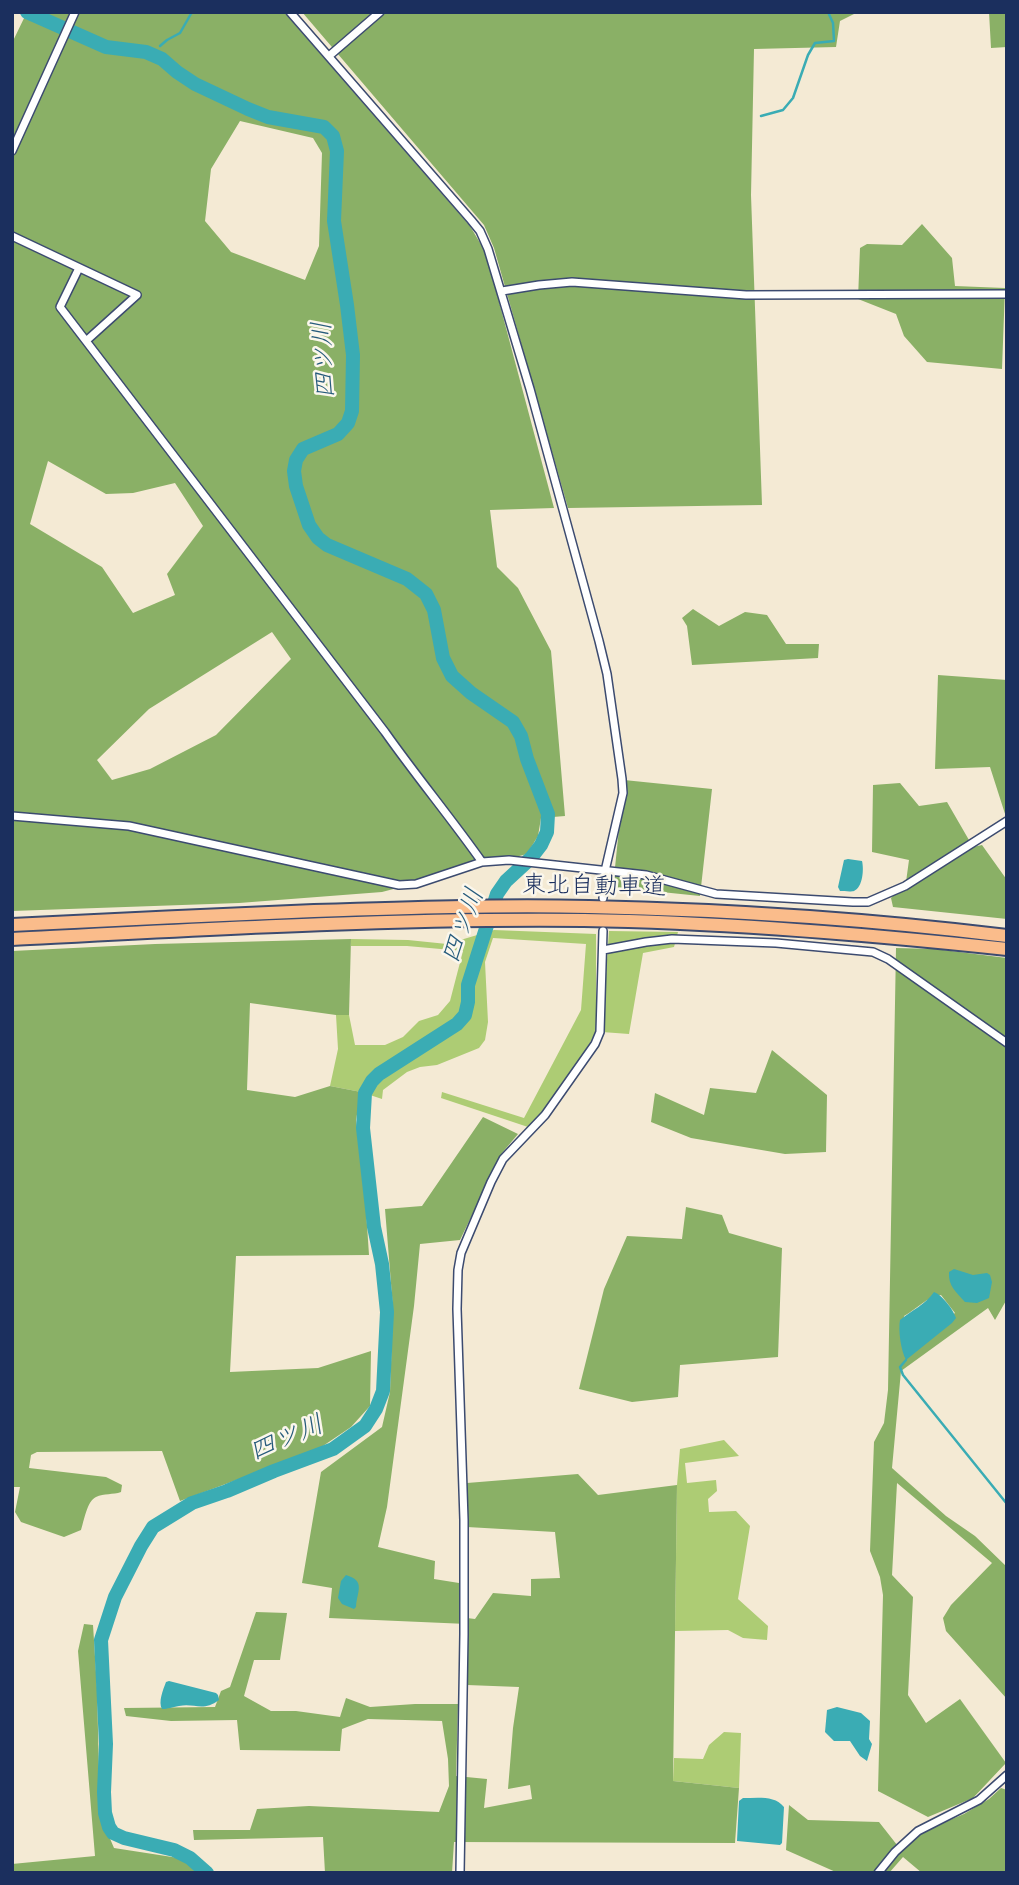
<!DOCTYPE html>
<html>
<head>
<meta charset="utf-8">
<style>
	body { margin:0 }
	#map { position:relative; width:1019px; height:1885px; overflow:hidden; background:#f4ead4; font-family:Sriracha,sans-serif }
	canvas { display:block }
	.frame { position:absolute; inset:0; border:14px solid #1b2f5e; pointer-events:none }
</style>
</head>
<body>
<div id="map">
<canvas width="1019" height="1885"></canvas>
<div class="frame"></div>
</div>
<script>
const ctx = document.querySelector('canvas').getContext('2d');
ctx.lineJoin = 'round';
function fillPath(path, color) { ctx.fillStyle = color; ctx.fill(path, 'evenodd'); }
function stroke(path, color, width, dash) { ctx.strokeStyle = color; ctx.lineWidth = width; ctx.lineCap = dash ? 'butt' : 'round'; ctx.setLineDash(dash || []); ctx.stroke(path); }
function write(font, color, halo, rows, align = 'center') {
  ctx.font = font + ' Sriracha,"Klee One",sans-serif'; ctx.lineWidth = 5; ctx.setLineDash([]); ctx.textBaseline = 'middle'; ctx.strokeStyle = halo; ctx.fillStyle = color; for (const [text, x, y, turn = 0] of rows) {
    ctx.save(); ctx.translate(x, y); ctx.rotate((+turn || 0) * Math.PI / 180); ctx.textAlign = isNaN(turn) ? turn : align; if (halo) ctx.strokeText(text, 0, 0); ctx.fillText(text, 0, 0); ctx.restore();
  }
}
const green = new Path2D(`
	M494,930L596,934V1032L587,1048L543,1112L528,1127L441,1098L442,1092L524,1118L581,1010L586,944L493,938L485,962L488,1022L485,1040L479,1048L437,1065L420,1067L407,1072L383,1090L382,1099L361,1092L330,1086L338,1049L336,1015H349L355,1045H385L403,1037L419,1021L438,1015L450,1001L463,951L407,946H351V939L408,940L447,944Z
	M609,931L678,932L674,947L643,953L629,1034L602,1032Z
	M724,1440L739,1456L685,1463L687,1483L716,1480L717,1491L708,1499L709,1512L736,1511L750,1526L738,1599L768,1626L767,1640L743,1638L728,1630L675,1631L677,1485L680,1449Z
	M724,1732L741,1733L739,1788L673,1781L674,1758L703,1759L709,1745Z`);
const forest = new Path2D(`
	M27,12H284L470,226L486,253L554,508L490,510L497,567L518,588L551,651L552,662L565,816L541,818L538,836L527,854L382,892L239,903L12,911V43ZM240,121L313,138L322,153L319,246L305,280L231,252L205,221L211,169ZM48,461L106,494L133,493L175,483L203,526L167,574L175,595L133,613L102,567L30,524ZM272,632L291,659L216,735L150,769L112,780L97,760L149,709Z
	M302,12H858L840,21L836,47L754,49L751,195L762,505L568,508L494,248L484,225Z
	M989,12H1007V47L991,48Z
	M922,224L952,258L955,286L1005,288L1002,369L927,362L904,336L896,314L858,299L860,248L867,244L902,245Z
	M693,609L719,626L745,612L767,615L786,644H819L818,658L692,665L687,626L682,618Z
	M938,675L1007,680L1006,817L990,767L935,769Z
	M624,780L712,789L700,896L613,887Z
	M900,783L919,806L947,802L973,847L982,845L1007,880V919L893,907L891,898L906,882L909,860L872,852L873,785Z
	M351,939L349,1015H336L250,1003L247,1090L295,1097L330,1086L361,1092L356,1120L366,1210L369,1255L236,1256L230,1372L318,1368L371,1351L370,1406L351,1427L317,1450L180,1501L162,1451L37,1452L31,1455L29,1468L106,1477L122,1485L121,1492C113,1495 104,1493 96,1497C87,1501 84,1521 81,1530L64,1537L21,1522L15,1512L20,1487H12V951L155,944Z
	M896,948L935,949L1007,958V1299L995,1320L988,1308L901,1371L892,1468L946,1516L975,1536L1007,1567V1699L946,1631L943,1618L951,1605L992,1563L897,1483L892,1575L913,1597L908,1695L926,1723L960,1699L1006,1763L973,1798L928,1817L878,1791L883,1595L880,1577L870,1551L874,1442L884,1423L888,1390ZM941,1295L955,1313L902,1349L904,1316C918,1308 925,1298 941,1295Z
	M772,1050L827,1095L826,1152L785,1154L691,1138L651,1122L655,1093L704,1115L710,1088L756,1093Z
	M483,1117L518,1134L502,1153L460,1240L420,1244L414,1306L387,1507L378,1547L435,1561L434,1579L459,1583V1617L475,1619L493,1593L531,1596V1579L560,1578L555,1532L467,1527V1483L578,1474L598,1495L677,1485L673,1781L739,1788L735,1843L454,1842L452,1873H325L323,1837L194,1840L193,1830H250L257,1809L309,1806L439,1812L449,1786L448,1759L442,1721L368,1719L342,1729L340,1751L240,1750L237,1720L171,1721L126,1716L124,1708L215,1707L221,1691L230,1687L256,1612L287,1613L280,1660H254L244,1696L271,1711H296L340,1717L346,1698L370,1707L415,1704H458L456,1776L487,1779L484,1808L532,1799L530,1785L508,1789L513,1728L519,1687L467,1685V1624L329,1618L332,1588L302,1583L321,1472L382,1427L390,1392L393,1308L385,1209L422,1206Z
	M686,1207L722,1215L729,1233L782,1248L778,1357L680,1365L678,1397L632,1402L579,1389L604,1289L627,1236L682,1239Z
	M84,1624L93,1625L97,1688L100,1815L114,1848L185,1859L199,1873H12V1864L95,1856L78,1651Z
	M1001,1788L1007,1790V1873H922L903,1857L889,1873H838L786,1850L789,1805L808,1820L879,1822L901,1850L926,1830L964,1814L989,1799Z`);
const water = new Path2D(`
	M848,859L862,861C864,869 863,887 854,891C851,892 843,891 840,891L838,887L844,860Z
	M954,1269L973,1275L987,1273L990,1275L992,1282L989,1298L977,1303L965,1302C956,1292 948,1286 949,1272Z
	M934,1292C942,1295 953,1309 956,1318L952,1323L906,1360C901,1351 898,1330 900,1320C911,1311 926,1304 934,1292Z
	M346,1575C366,1581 357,1591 356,1607L354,1609L342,1604L338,1598L341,1581Z
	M169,1681L216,1693L218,1695L219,1700C203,1712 195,1703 179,1706C172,1707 168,1709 162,1709C158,1702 163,1690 166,1682Z
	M837,1707L861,1713L870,1721L869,1739L872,1744L867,1761L860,1756L850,1741H834L825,1732L827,1710Z
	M743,1798C757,1798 775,1795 784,1807L782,1843L780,1845L737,1841L739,1801Z`);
const stream = new Path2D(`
	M160,46L167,40L180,33L192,12
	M761,116L783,110L793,98L808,55L815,43L834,41L833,23L828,12
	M906,1360L900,1367L903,1375L1007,1504`);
const river = new Path2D(`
	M27,12L106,47L146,52L162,59L177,72L195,84L248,109L268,117L324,127L333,136L337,151L334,221L347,305L353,355L352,411L348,423L338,434L303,449L296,460L294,471L296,486L309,525L318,538L327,545L407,579L426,594L434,610L443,658L452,676L471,693L513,722L521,736L527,759L548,814L547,832L541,845L531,858L506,881L497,894L468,985V1002L465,1015L457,1024L379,1074L372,1081L365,1093L363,1128L374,1227L382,1264L387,1312L383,1391L376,1409L365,1426L333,1449L274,1471L227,1491L192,1503L153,1527L141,1546L115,1597L101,1640L106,1744L104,1792L105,1813L109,1827L113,1833L124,1838L174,1850L190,1858L207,1873`);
const street = new Path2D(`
	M290,12L471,220L480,231L488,249L530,389L599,641L607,674L622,779L623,793L605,871L603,898
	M329,56L380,12
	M12,151L75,12
	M12,236L137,295L86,341
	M79,268L60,307L385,732C416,776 451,818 482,862
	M502,291L539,285L572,282L746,295L1007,294
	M12,816L129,826L399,885L416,884L482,862L509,860L646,875L716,894L853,902H868L905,886L1007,821
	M603,950L646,942L672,939L776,943L873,952L888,959L1007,1043
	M460,1873L464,1634V1520L457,1309L458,1270L461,1253L491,1182L503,1159L545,1115L595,1044L600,1032L603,931
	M878,1873L895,1852L918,1831L979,1800L1007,1775`);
const highway = new Path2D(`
	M12,925C113,920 213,915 314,911C406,908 498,905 589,907C729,910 868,919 1007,936
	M12,939C203,929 393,918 584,920C725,922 866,934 1007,949`);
const streetNames = [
	["東北自動車道",594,887,1]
];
const waterNames = [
	["四ツ川",325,360,-93],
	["四ツ川",464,926,-70],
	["四ツ川",287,1439,-23]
];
fillPath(green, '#adcc74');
fillPath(forest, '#8ab066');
fillPath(water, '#3aacb4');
stroke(stream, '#3aacb4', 2.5);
stroke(river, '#3aacb4', 14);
stroke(street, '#3c4b70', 10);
stroke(highway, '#3c4b70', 16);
stroke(street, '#fff', 7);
stroke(highway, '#fabc8b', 12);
write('24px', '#1b2f5e', '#fbf7ec', streetNames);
write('italic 26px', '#265b7c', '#fbf7ec', waterNames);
</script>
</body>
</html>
